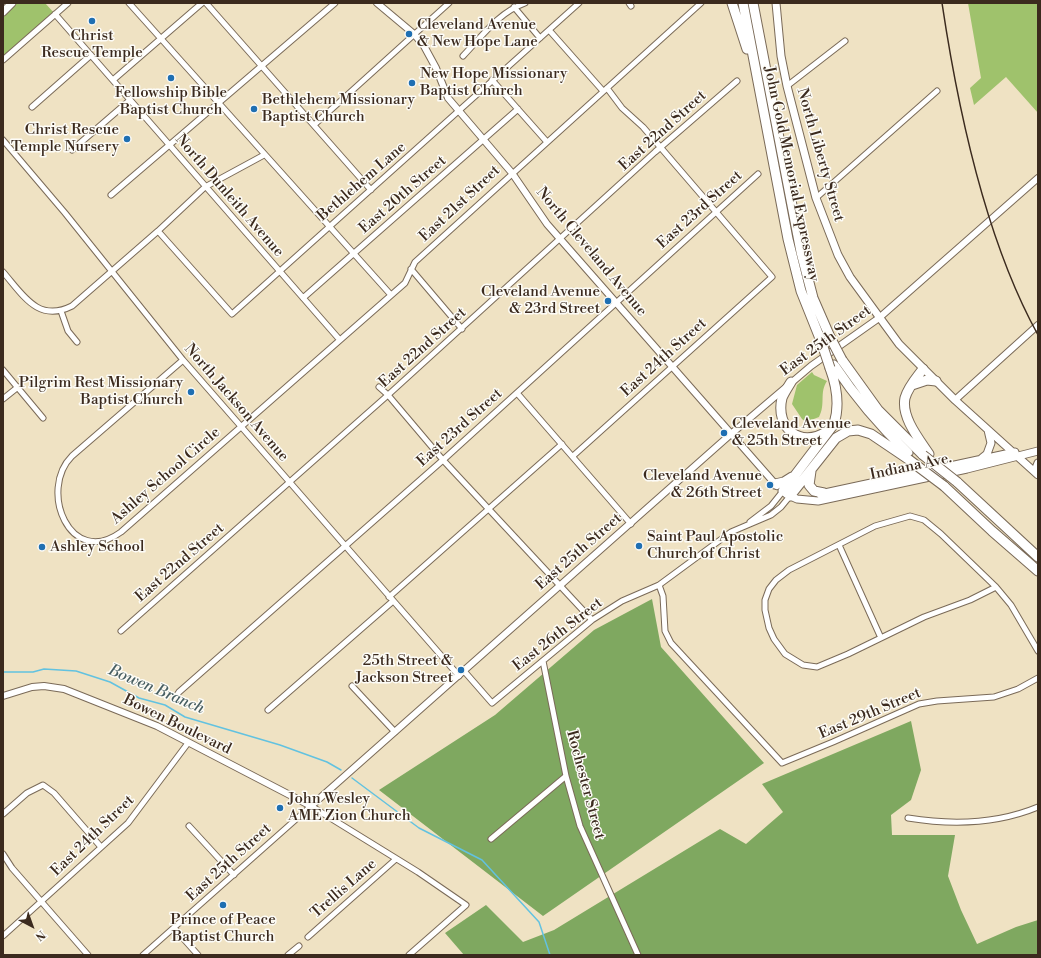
<!DOCTYPE html>
<html>
<head>
<meta charset="utf-8">
<style>
	body { margin:0 }
	#map { position:relative; width:1041px; height:958px; overflow:hidden; background:#efe2c3; font-family:"Libre Bodoni",serif }
	canvas { display:block }
	.frame { position:absolute; inset:0; border:4px solid #3b2a1e; pointer-events:none }
	.north { position:absolute; left:12px; top:906px; width:40px; height:40px; -webkit-text-stroke:3px #fdfcf7; paint-order:stroke; rotate:139deg; font-size:11px; font-weight:700; line-height:16px; text-align:center; color:#3b2a1e }
	.north::after { content:''; display:block; margin:auto; width:14px; height:18px; background:#3b2a1e; clip-path:polygon(50% 0,100% 100%,50% 72%,0 100%) }
</style>
</head>
<body>
<div id="map">
<canvas width="1041" height="958"></canvas>
<div class="frame"></div>
<div class="north">N</div>
</div>
<script>
const ctx = document.querySelector('canvas').getContext('2d');
ctx.lineJoin = 'round';
function fillPath(path, color) { ctx.fillStyle = color; ctx.fill(path, 'evenodd'); }
function stroke(path, color, width, dash) { ctx.strokeStyle = color; ctx.lineWidth = width; ctx.lineCap = dash ? 'butt' : 'round'; ctx.setLineDash(dash || []); ctx.stroke(path); }
function write(font, color, halo, rows, align = 'center') {
  ctx.font = font + ' "Libre Bodoni",serif'; ctx.lineWidth = 3; ctx.setLineDash([]); ctx.textBaseline = 'middle'; ctx.strokeStyle = halo; ctx.fillStyle = color; for (const [text, x, y, turn = 0] of rows) {
    ctx.save(); ctx.translate(x, y); ctx.rotate((+turn || 0) * Math.PI / 180); ctx.textAlign = isNaN(turn) ? turn : align; if (halo) ctx.strokeText(text, 0, 0); ctx.fillText(text, 0, 0); ctx.restore();
  }
}
const green = new Path2D(`
	M11,3H45L55,14L3,61V12Z
	M968,3H1038V113L1006,77L974,105L970,88L981,78Z
	M812,372L814,375L827,381C819,393 826,404 819,417L806,422L802,419L792,404L797,385Z`);
const forest = new Path2D(`
	M652,599L661,647L764,763L543,916L379,790L495,715L594,630Z
	M911,721L921,770L911,800L891,815L892,835H955L948,876L961,910L977,944L1016,927L1038,920V955H464L445,933L486,905L523,942L554,930L720,829L746,844L783,812L762,784Z`);
const stream = new Path2D(`
	M3,672H33L44,669L76,671L110,682L139,698L165,705L185,717L280,745L327,762L341,770
	M352,778L419,828L482,860L539,922L550,955`);
const minor = new Path2D(`
	M129,3L391,295
	M206,3L371,190
	M629,3L631,6
	M514,7L540,38
	M55,14L339,339
	M549,30L603,91
	M463,56C483,35 498,13 525,3
	M3,60L68,3
	M113,80L202,3
	M492,80L547,142
	M787,86L845,41
	M32,107L91,55
	M314,125L449,3
	M3,140L65,213L183,360L459,676
	M72,150L130,100
	M111,195L335,3
	M816,198L937,91
	M158,231L232,314L579,3
	M411,269L462,329
	M3,272C23,295 38,323 72,306L158,231L205,187L264,155
	M303,298L518,109
	M61,311L68,331L77,342
	M183,360L72,456C38,490 70,569 121,532L405,283L415,262L701,3
	M3,370L43,418
	M379,387L388,395L443,460L592,620
	M517,393L631,524
	M3,399L18,387
	M573,456L772,277L643,127L622,108L607,88
	M750,522L771,506L783,491
	M839,545L881,638
	M659,585L663,596L665,631L671,643L782,763L833,742L919,704L937,701L994,697L1018,689L1038,678
	M996,587L970,600L924,617L848,654L817,667L803,665L785,654L774,639L769,628L765,610V600L769,589L776,580L789,570L875,526L910,516L924,520L941,534L996,587L1011,605L1038,651
	M389,597L562,444
	M121,631L388,395L655,152L737,81
	M543,661L566,776L580,826L638,955
	M464,671L492,703L592,620L622,601L659,585L731,532L771,515L781,507L790,496
	M352,686L395,732
	M175,698L179,692L443,460L758,174
	M268,710L393,601
	M3,814L27,793L43,785L54,793L101,847
	M908,818C951,825 997,824 1038,807
	M189,826L234,875
	M491,839L566,776
	M3,854L12,868L88,955
	M174,928L198,955
	M3,936L128,823L188,743
	M308,937L396,859
	M143,955L311,806L418,872L466,905L409,955
	M288,955L299,946`);
const tertiary = new Path2D(`
	M377,3L414,34L424,46L436,68L448,98L512,173L547,224L777,486
	M955,400L1038,325
	M3,696L32,687L44,686L64,689L157,726L311,806L731,434L811,366L879,318L1038,178`);
const secondary = new Path2D(`
	M776,3L781,56L787,86L816,198L838,255L850,277L899,344L955,400L1038,475
	M3,12L12,3
	M982,458L987,454L991,443L988,430
	M1038,474L1036,468L1038,463
	M786,494L797,499L818,501L967,469L1038,451
	M820,494L1015,452`);
const motorway = new Path2D(`
	M732,3L747,49
	M743,3L788,239L801,291L821,341
	M753,3L801,252L813,298L830,337
	M842,360L878,410L923,455
	M834,365C856,398 880,426 908,453
	M923,369C917,377 908,387 905,398C901,417 919,439 929,454
	M791,382C788,387 784,393 782,398C775,428 800,448 826,432
	M912,385L927,380L936,381
	M811,471L809,485L814,491L824,493
	M957,482L1038,557
	M775,484L784,482L792,477
	M944,486L992,531L1038,571
	M783,491L834,424C840,405 837,387 830,368
	M790,496L836,438L848,431L858,430L871,434L908,459`);
const rail = new Path2D(`
	M942,3C958,110 985,239 1038,335`);
const motorwayBridge = new Path2D(`
	M830,337L842,360
	M821,341L830,368
	M923,455L957,482
	M908,459L944,486`);
const markers = [
	[92,21,4,"#1f6fb2"],
	[409,34,4,"#1f6fb2"],
	[171,78,4,"#1f6fb2"],
	[412,83,4,"#1f6fb2"],
	[254,109,4,"#1f6fb2"],
	[127,139,4,"#1f6fb2"],
	[608,301,4,"#1f6fb2"],
	[191,392,4,"#1f6fb2"],
	[724,433,4,"#1f6fb2"],
	[770,485,4,"#1f6fb2"],
	[639,546,4,"#1f6fb2"],
	[42,547,4,"#1f6fb2"],
	[461,670,4,"#1f6fb2"],
	[280,808,4,"#1f6fb2"],
	[223,905,4,"#1f6fb2"]
];
const poiNames = [
	["Cleveland Avenue",417,25],
	["& New Hope Lane",417,42],
	["Christ",92,36,"center"],
	["Rescue Temple",92,53,"center"],
	["New Hope Missionary",420,74],
	["Baptist Church",420,91],
	["Fellowship Bible",171,93,"center"],
	["Baptist Church",171,110,"center"],
	["Bethlehem Missionary",262,100],
	["Baptist Church",262,117],
	["Christ Rescue",119,130,"right"],
	["Temple Nursery",119,147,"right"],
	["Cleveland Avenue",600,292,"right"],
	["& 23rd Street",600,309,"right"],
	["Pilgrim Rest Missionary",183,383,"right"],
	["Baptist Church",183,400,"right"],
	["Cleveland Avenue",732,424],
	["& 25th Street",732,441],
	["Cleveland Avenue",762,476,"right"],
	["& 26th Street",762,493,"right"],
	["Saint Paul Apostolic",647,537],
	["Church of Christ",647,554],
	["Ashley School",50,547],
	["25th Street &",453,661,"right"],
	["Jackson Street",453,678,"right"],
	["John Wesley",288,799],
	["AME Zion Church",288,816],
	["Prince of Peace",223,920,"center"],
	["Baptist Church",223,937,"center"]
];
const streetNames = [
	["East 22nd Street",663,131,-42],
	["North Liberty Street",820,155,74],
	["John Gold Memorial Expressway",791,174,78],
	["Bethlehem Lane",362,182,-41],
	["East 20th Street",403,195,-41],
	["North Dunleith Avenue",229,196,49],
	["East 21st Street",460,204,-43],
	["East 23rd Street",700,210,-42],
	["North Cleveland Avenue",591,252,50],
	["East 25th Street",826,341,-36],
	["East 22nd Street",423,348,-42],
	["East 24th Street",664,358,-42],
	["North Jackson Avenue",236,403,49],
	["East 23rd Street",460,428,-42],
	["Indiana Ave.",911,467,-12],
	["Ashley School Circle",166,476,-41],
	["East 25th Street",579,552,-41],
	["East 22nd Street",180,563,-41],
	["East 26th Street",558,635,-38],
	["East 29th Street",870,714,-23],
	["Bowen Boulevard",177,725,26],
	["Rochester Street",585,785,75],
	["East 24th Street",93,836,-44],
	["East 25th Street",229,863,-42],
	["Trellis Lane",344,889,-41]
];
const waterNames = [
	["Bowen Branch",156,690,23]
];
fillPath(green, '#9fc26c');
fillPath(forest, '#7fa860');
stroke(stream, '#62c2e0', 1.5);
stroke(minor, '#7a6a58', 7);
stroke(tertiary, '#7a6a58', 8);
stroke(secondary, '#7a6a58', 9);
stroke(motorway, '#7a6a58', 11);
stroke(minor, '#fff', 5);
stroke(tertiary, '#fff', 6);
stroke(secondary, '#fff', 7);
stroke(motorway, '#fff', 9);
stroke(rail, '#3b2a1e', 1.5);
stroke(motorwayBridge, '#7a6a58', 11, []);
stroke(motorwayBridge, '#fff', 9);
for (const [x, y, r, color] of markers) { const dot = new Path2D(); dot.arc(x, y, r, 0, 2 * Math.PI); ctx.fillStyle = color; ctx.fill(dot); stroke(dot, '#fdfcf7', 1.5); }
write('15px', '#3b2a1e', '#fdfcf7', poiNames, 'left');
write('15px', '#3b2a1e', '#fdfcf7', streetNames);
write('italic 16px', '#495f62', '#fdfcf7', waterNames);
</script>
</body>
</html>
